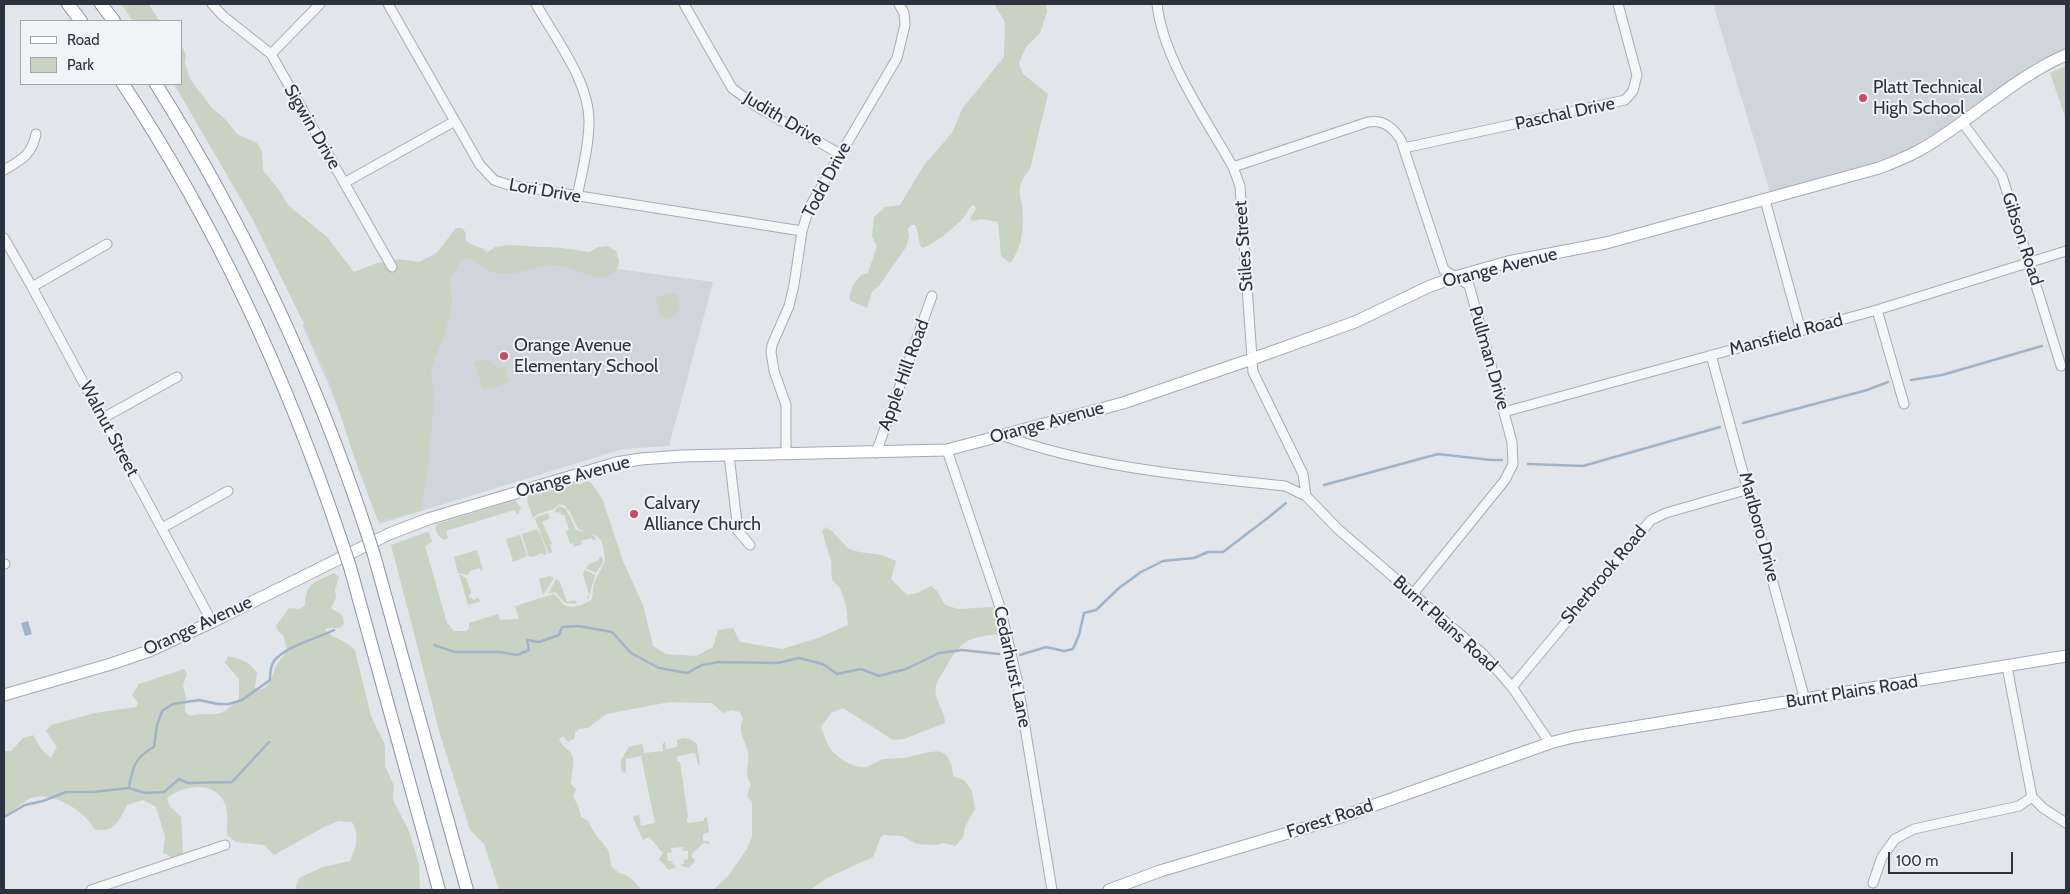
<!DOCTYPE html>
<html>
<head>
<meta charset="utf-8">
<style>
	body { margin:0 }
	#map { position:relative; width:2070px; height:894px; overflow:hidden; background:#e2e5ea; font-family:Cabin,sans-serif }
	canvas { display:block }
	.frame { position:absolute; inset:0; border:5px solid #2b3341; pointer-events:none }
	.legend { position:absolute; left:20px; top:20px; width:162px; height:65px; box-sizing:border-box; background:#f1f4f7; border:1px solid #a2a7ae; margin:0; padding:6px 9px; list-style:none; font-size:15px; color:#2b3341 }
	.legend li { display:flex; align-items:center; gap:10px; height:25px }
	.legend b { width:25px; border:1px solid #a2a7ae }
	.scale { position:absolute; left:1888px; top:852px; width:125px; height:22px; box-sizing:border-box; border:2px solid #2b3341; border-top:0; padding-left:6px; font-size:15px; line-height:18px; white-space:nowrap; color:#2b3341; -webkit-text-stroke:4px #f1f4f7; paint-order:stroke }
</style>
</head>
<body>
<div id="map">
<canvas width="2070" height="894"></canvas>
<div class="frame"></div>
<ul class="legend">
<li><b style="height:6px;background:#fff"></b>Road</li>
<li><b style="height:14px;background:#c8d3c3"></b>Park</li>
</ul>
<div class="scale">100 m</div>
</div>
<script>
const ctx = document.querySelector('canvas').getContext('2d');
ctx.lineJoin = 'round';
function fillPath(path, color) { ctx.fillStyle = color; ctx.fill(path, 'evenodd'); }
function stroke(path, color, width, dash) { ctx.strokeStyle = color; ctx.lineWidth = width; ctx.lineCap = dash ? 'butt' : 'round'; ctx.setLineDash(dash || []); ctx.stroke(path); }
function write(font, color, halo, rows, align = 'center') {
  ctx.font = font + ' Cabin,sans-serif'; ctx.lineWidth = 4; ctx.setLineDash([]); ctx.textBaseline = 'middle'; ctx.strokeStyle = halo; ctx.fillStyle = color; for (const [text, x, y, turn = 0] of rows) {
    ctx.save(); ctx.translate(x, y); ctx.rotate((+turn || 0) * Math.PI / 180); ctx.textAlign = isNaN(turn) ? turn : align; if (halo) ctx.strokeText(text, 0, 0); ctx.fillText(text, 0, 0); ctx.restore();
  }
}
const built = new Path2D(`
	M1713,4H2066V49L2039,61L2023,70L1933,135L1904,151L1873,163L1770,192Z
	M449,246L713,282L669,446L623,449L379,524L352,445L329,386L302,325Z`);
const green = new Path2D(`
	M121,4H149L159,21H133Z
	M994,4H1046L1047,12L1040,33L1026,47L1019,63L1023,74L1048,94L1030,169C1026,174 1022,179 1020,186C1019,192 1021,200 1022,206C1024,225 1023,248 1010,263L1001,256L998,222L981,219L972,221L970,218L976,209L974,205C968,208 968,212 964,217C958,225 931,247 922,248C917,242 920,234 915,225H911L908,229L909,236L906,247L879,286L872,292L867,308L851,301L849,297L853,285L861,275L868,273L877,246L872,237L874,217L885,207L900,205L924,165L952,133L962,109L1004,57L1005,22Z
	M181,44L186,55L185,63L190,79L212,108L224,118L237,134L257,143L262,152L263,170L279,190L288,205L327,237L354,272L374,264L399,259L419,262L432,257L439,250L456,228H462L466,233V240L470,244L484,249L486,254L495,247L508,245L562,248L589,252L598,247L607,246L616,251L619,261L617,270C599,287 582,269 560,266C537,263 518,278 495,273C486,271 477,263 468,258L461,260L450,278L452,302L445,334L431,368L434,399L428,468L421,511L378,521L353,454L331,385L308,332L253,220L174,84H181Z
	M2066,66V120L2050,73Z
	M671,293L678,296L680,308L676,315L666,319C658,315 657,305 656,297Z
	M487,359L499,369L505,367L509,382L483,390L474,362Z
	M578,481L579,485L587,481L591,483L602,498L623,561L643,605L653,646L666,654L696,656L713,647L718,630L733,628L740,642L782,649L818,638L848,625L846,605L840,588L832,580L831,561L822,531L826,527L832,531L849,549L859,552L882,555L896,561L891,579L907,595L917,593L931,586L937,591L945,605L958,609L993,607L1000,634C969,637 960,640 945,669C942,674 937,681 936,686C933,699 945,710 945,723L904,739L893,740L843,708L831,713L821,727C823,732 825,739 828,745C835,757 853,769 867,767C873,765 878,760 885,759C891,758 898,758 904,758C930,754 950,739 953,776L964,780L972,791L975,809L965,827L963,838L955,846L943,843L936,845L917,844L902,836L884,835L881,837L873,857L827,878L810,890H713L728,876L747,849L752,837V802L747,796L751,784C743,772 750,766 748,753C746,741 737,732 743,719L740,712L731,710L723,713L712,703L670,702L606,714L588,728L579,729L575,733V738L568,742L563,736L559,739C562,746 565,747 570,752C577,759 571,774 571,784L576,789L573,797L578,805L581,817L588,821L595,834L609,851L611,866L619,873C629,874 635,883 642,890H499L484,844L470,830L440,734L391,545L427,532L429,533L432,542L425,546L447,623L454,631H466L469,628V623L498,614L500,620L519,619L515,606L554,594C558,597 560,601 563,604C571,610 585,605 592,599L594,583L605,561C603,533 600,538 578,529L570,512L564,505L559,504L554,509L538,514L533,518L527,500L528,496Z
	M515,500L521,508L518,515L514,510L446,531L448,538L444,540L438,535L435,528L437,524Z
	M559,506L566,509L576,530L590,533L597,539L593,540L592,538L581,541L582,544L574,547L573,543L570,544L566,531L569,530L564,515H561L560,512L556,513L555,510Z
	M548,513L550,518L542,522L552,544L550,545L552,552L549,554L535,519L539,516Z
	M537,529L541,535L547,554L544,555L542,553L533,557L528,556L522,534Z
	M520,535L527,556L513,562L506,539Z
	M477,550L483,570L481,571L480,568L470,571L468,575L458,573L454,557Z
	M602,556L603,562L596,573L586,568L589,564L599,560V558Z
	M585,570L595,575L588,600L587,597L589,595L583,574Z
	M334,573L339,577L335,590L336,598L331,608L342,615L344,624L339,628H327L325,630C334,639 347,641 355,650L371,716L385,745V766L394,786L393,800L409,831L419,865L420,890H295L299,878L323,867L350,861C356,847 360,836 352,822L339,821L326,826L274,855L264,845L236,842L227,835C227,826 228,815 226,807C218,780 185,784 167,798L170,807L181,816L183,855L171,857L163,853L165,837L156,807L143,800L127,805C119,820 115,834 94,829C84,810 49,788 27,800C19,805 12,812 4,817V751H11L23,738L33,735L42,750L51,758L57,747L46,731L51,725L95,713L136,707L138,703L132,695L139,684L184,669L187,674L183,685L186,698L185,712L190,716C199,713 206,715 215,714C224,714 233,705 239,699V679L225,663L228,656C241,659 250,662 257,673L255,688C268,694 272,677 275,668C278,662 283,656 287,651L284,636L278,631L276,626L289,608L300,609L305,605C306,581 315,583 334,573Z
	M459,574L466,578L471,592L469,597L475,600L477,597L481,601L468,605Z
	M550,576L554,578L543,595L539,579Z
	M556,579L560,582L567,602L575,600L577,604L565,603L555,592L548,594Z
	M683,738L690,739L697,744L700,765L698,764L695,753L677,756L678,762H680L688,817L687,818V823L704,821V818L707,817L709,832L703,834V841H709V844L703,843L691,855L695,861L689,868L682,866L681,864H684V860L688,859V851H683V847L671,848L672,852L667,853L668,861H672L673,865L675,864L676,867L669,870L659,859L663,853L649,837L643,840L633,818L634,816L639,815L641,826L655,823L641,756L626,759V772L624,773L621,770V760L629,747L642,744L644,753L663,751L662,745L665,741L666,749L677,747V740Z`);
const water = new Path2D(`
	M28,621L32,634L25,636L21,623Z`);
const stream = new Path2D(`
	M1911,380L1942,375L2042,346
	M1743,423L1867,390L1888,382
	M1528,464L1583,466L1720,427
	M1324,485L1438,454L1491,460H1502
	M434,645L455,652H500L517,655L529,650L527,640L539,642L559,635L562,627L578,626L612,632L631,653L659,668L687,673L702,665L719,662L778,663L799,658L823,664L837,674L861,669L879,676L906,669L939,653L962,650L999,654
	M1020,655L1046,647L1064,651L1073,649L1079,635L1084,613L1096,610L1119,588L1141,572L1163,561L1194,558L1208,552H1223L1269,517L1286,503
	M129,788L145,793L164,792L179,779L188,783L232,782L269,742
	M4,817L25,805L43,801L66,792H92L129,788C132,768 135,757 154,747L157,725L162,711L173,704L199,700L218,704H229L242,700L270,680C270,675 271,665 274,661C284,647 318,638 334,630`);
const minor = new Path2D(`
	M212,4L223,16L271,54L392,267
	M388,4L480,165L494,180L509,185L802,231
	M536,4C555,38 589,81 589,121C589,146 582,172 577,197
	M684,4L732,88L756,106L840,154
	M1157,4C1163,59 1206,119 1233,167L1240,186L1253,372L1303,474L1306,496
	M271,54L320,4
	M1962,122L2002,176L2061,366
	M1404,148L1625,100L1633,91L1637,75L1618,4
	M1233,167L1368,122C1383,119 1393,127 1401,140L1444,270L1469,285L1512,442L1513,464L1505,480L1413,594
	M4,170C21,160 32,155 36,134
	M344,183L455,121
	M1765,200L1801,331
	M4,238L32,287L212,622
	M32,287L107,244
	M1877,310L1904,404
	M1711,355L1805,700
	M1504,412L1877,310L2066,251
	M103,418L177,377
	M1001,435C1092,468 1190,476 1285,486L1306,496L1339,530L1483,654L1512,687L1550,743
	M947,450L1000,607L1017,679L1052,890
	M876,453L932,296
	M786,454V405L774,371L771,352L772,345L789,306L794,285L802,231L809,208L897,58L905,25L904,13L899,4
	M729,455L738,531L750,545
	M162,528L228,491
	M4,564H5
	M2007,667L2032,797L2043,808L2066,823
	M1512,687L1651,520L1666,513L1749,489
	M1873,883L1882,857L1895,839L1914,829L2019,806L2032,797
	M91,890L225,845`);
const major = new Path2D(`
	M4,695L111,664L149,651L212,622L389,534L428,519L616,463L641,459L682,456L947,450L1123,403L1252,359L1355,322L1428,287L1455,277L1508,262L1606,243L1879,168C1892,163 1905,158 1918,151C1969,123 2012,78 2066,55
	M1109,890L1160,871L1335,819L1550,743L1573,737L2066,656`);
const highway = new Path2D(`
	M68,4L81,21
	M101,4L114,21
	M123,84C217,226 288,381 342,543
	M156,84C244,224 314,373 366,530
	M374,555L467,890
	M350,567L439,890`);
const highwayBridge = new Path2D(`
	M366,530L374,555
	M342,543L350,567`);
const markers = [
	[1863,98,5,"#c84e63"],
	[504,356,5,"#c84e63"],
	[634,514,5,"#c84e63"]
];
const poiNames = [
	["Platt Technical",1873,88],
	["High School",1873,109],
	["Orange Avenue",514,346],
	["Elementary School",514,367],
	["Calvary",644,504],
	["Alliance Church",644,525]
];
const streetNames = [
	["Paschal Drive",1565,114,-12],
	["Judith Drive",783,119,31],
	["Sigwin Drive",312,127,60],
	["Todd Drive",827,180,-62],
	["Lori Drive",545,191,10],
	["Gibson Road",2022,239,72],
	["Stiles Street",1244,246,-94],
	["Orange Avenue",1500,268,-14],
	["Mansfield Road",1786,335,-15],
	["Pullman Drive",1489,358,74],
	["Apple Hill Road",904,375,-70],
	["Orange Avenue",1047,423,-15],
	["Walnut Street",109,429,62],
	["Orange Avenue",573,477,-15],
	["Marlboro Drive",1759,527,75],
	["Sherbrook Road",1604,575,-50],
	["Burnt Plains Road",1445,624,42],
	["Orange Avenue",198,626,-25],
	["Cedarhurst Lane",1012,667,78],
	["Burnt Plains Road",1852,692,-9],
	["Forest Road",1330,819,-18]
];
fillPath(built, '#d0d4db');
fillPath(green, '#c8d3c3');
fillPath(water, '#9fb4c8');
stroke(stream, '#9fb4c8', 2.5);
stroke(minor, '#a7acb4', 11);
stroke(major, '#a2aab5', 13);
stroke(highway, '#8a93a0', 14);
stroke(minor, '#f4f6f8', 9);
stroke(major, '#fff', 11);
stroke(highway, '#fff', 12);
stroke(highwayBridge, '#8a93a0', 14, []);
stroke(highwayBridge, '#fff', 12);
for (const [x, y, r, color] of markers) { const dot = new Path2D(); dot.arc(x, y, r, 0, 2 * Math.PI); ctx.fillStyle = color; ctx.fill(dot); stroke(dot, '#f1f4f7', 2); }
write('18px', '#2b3341', '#f1f4f7', poiNames, 'left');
write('18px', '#2b3341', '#f1f4f7', streetNames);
</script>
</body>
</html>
